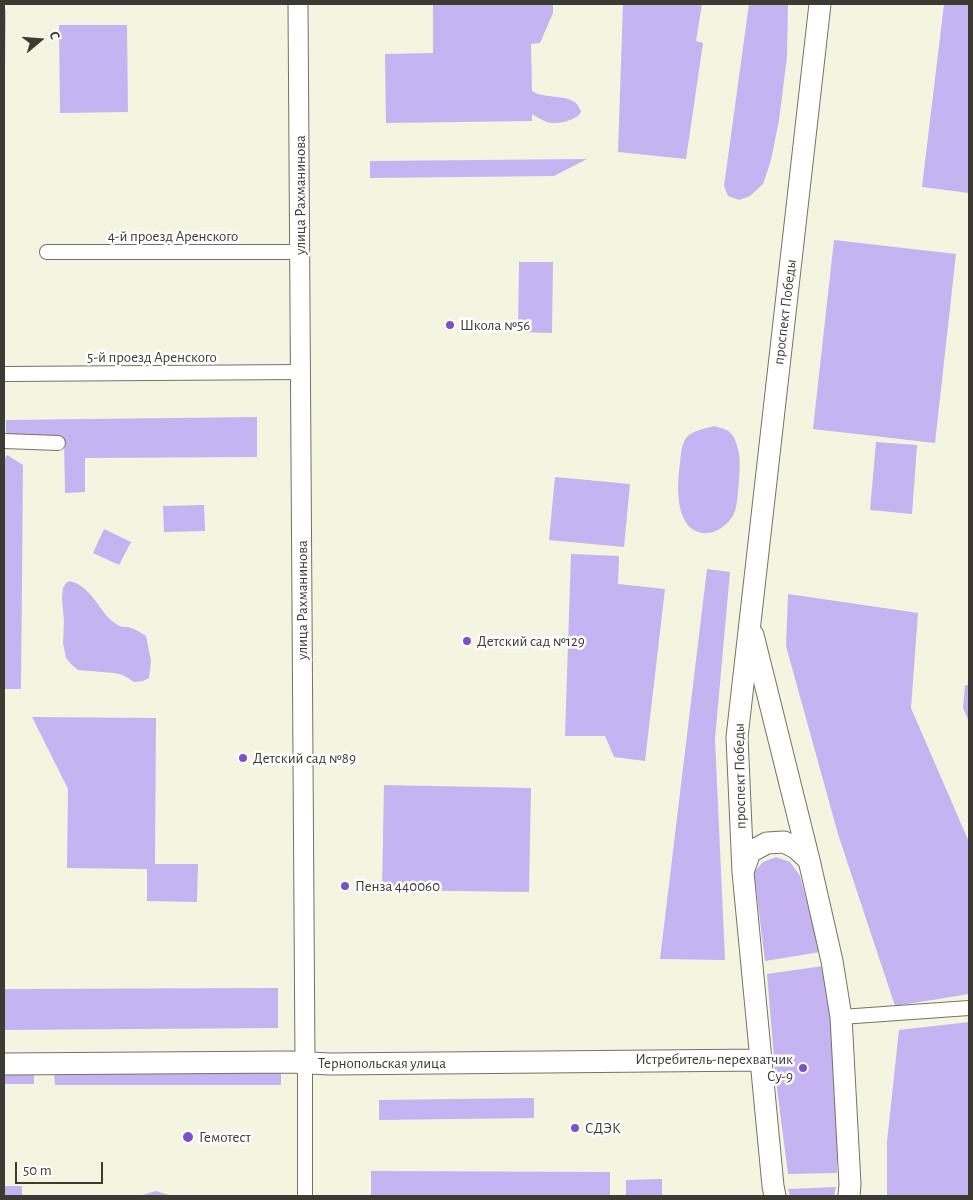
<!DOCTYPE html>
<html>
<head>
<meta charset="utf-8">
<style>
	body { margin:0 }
	#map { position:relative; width:973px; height:1200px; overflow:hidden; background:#f4f5e0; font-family:"Alegreya Sans",sans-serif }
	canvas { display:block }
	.frame { position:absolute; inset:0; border:5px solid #3b3b33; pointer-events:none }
	.north { position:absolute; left:15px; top:15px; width:50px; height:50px; -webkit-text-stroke:4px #fff; paint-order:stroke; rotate:72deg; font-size:14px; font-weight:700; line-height:20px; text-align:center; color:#3b3b33 }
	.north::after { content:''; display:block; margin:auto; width:18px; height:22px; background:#3b3b33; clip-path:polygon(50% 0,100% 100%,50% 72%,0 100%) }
	.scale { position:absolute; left:15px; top:1162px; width:88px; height:22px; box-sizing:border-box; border:2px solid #3b3b33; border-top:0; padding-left:6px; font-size:15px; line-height:18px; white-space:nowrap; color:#3b3b33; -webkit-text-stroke:4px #fff; paint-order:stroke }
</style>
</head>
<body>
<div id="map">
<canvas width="973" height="1200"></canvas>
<div class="frame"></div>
<div class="north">С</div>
<div class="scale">50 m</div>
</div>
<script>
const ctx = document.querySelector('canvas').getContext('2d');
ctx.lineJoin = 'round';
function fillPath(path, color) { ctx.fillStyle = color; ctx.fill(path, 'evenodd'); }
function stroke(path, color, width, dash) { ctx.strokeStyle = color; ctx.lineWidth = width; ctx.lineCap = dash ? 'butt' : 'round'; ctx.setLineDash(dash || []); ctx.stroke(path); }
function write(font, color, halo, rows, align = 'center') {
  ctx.font = font + ' "Alegreya Sans",sans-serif'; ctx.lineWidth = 5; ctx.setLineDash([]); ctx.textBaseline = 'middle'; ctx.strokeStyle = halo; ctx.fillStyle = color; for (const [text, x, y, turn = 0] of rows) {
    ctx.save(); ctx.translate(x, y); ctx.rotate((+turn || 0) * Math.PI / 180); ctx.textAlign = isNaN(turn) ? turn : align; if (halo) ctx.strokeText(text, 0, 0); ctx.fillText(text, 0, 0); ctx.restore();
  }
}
const green = new Path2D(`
	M433,4H553V13L540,43L531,44L532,91C547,101 576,91 581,112C576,121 557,125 547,122C542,120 537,117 532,114V121L386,123L385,54L433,53Z
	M623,4H702L696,41L703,43L686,159L618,152Z
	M749,4H788L787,57L779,120L771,160L763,184L750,196L739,200L728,196L724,186Z
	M944,4H969V193L922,187Z
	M4,10H6L4,123Z
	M59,25H127L128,112L60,113Z
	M587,159L554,176L370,178V161Z
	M834,240L956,254L935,443L813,429Z
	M519,262H553L552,333L518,332Z
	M257,417V457L85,458V492L65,493L64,439H6V420Z
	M714,426C721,428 729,429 733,436C736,441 738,449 739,454C741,462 738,504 735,511C730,524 716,535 702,533C674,528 677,484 680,463C681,455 681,445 686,438C692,430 705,429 714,426Z
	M876,442L917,445L912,514L870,510Z
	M7,455L23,465L21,689H4V460Z
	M555,477L630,484L624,547L549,540Z
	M204,505L205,531L164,532L163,506Z
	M104,529L131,542L119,565L93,553Z
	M571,554L619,556L618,584L665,589L645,761L614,757L605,736H565Z
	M707,569L730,572L715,739L725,960L660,959Z
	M70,581C94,588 98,612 116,624C120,627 124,627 128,627C135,629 140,632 146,636L151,661L149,678L143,681L134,682L123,675L114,673L78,670L71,664L66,658L63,643L64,622L62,599L63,588L66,583Z
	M788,594L918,613L911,708L969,842V994L895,1006L838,834L786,646Z
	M965,685H969V722L963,708Z
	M32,717L156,718L155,864H198L197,902L147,901V869L67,868L68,789Z
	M384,785L531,788L529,892L382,890Z
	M776,857L790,862L800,876L820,952L765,961L754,872L763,862Z
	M823,966L830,997L838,1126L837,1173L788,1174L776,1081L767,974Z
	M278,988V1028L4,1030V989Z
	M969,1022V1196H887V1142L899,1030Z
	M54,1073H281V1085H55Z
	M4,1074H34V1084H4Z
	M534,1098V1118L379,1120V1100Z
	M371,1171L610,1172V1196H371Z
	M662,1179V1196H626V1180Z
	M4,1186H22V1196H4Z
	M836,1187L834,1196H790L788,1189Z
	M156,1191L172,1196H139Z`);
const minor = new Path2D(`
	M47,252H300
	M4,374L301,372
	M4,441L58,443
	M841,1017L969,1008
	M305,1062V1196`);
const secondary = new Path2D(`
	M298,4L305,1062`);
const primary = new Path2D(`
	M753,635L809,860L832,961L841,1017L850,1184L849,1196
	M743,872L750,852L767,843L784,842L796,848L809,860
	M4,1064L290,1062L330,1064L761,1060
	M775,1196L773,1186L743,872L737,737L820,4`);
const markers = [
	[450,325,5,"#7d50c9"],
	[467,641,5,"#7d50c9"],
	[243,758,5,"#7d50c9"],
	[345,886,5,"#7d50c9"],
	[803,1068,5,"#7d50c9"],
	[575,1128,5,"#7d50c9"],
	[188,1137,6,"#7d50c9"]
];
const streetNames = [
	["улица Рахманинова",300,195,-90],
	["4-й проезд Аренского",173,236],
	["проспект Победы",785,312,-83],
	["5-й проезд Аренского",152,357],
	["улица Рахманинова",302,600,-90],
	["проспект Победы",740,776,-91],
	["Тернопольская улица",382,1063]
];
const poiNames = [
	["Школа №56",460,325],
	["Детский сад №129",477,641],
	["Детский сад №89",253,758],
	["Пенза 440060",355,886],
	["Истребитель-перехватчик",793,1059,"right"],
	["Су-9",793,1076,"right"],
	["СДЭК",585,1128],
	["Гемотест",199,1137]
];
fillPath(green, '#c5b3f2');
stroke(minor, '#737361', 16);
stroke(secondary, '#737361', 21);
stroke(primary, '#737361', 23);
stroke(minor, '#fff', 14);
stroke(secondary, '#fff', 19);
stroke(primary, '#fff', 21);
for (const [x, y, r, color] of markers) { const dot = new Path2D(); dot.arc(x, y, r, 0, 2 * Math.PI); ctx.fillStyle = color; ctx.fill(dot); stroke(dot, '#fff', 2); }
write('15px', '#3b3b33', '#fff', streetNames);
write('15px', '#3b3b33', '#fff', poiNames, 'left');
</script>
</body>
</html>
